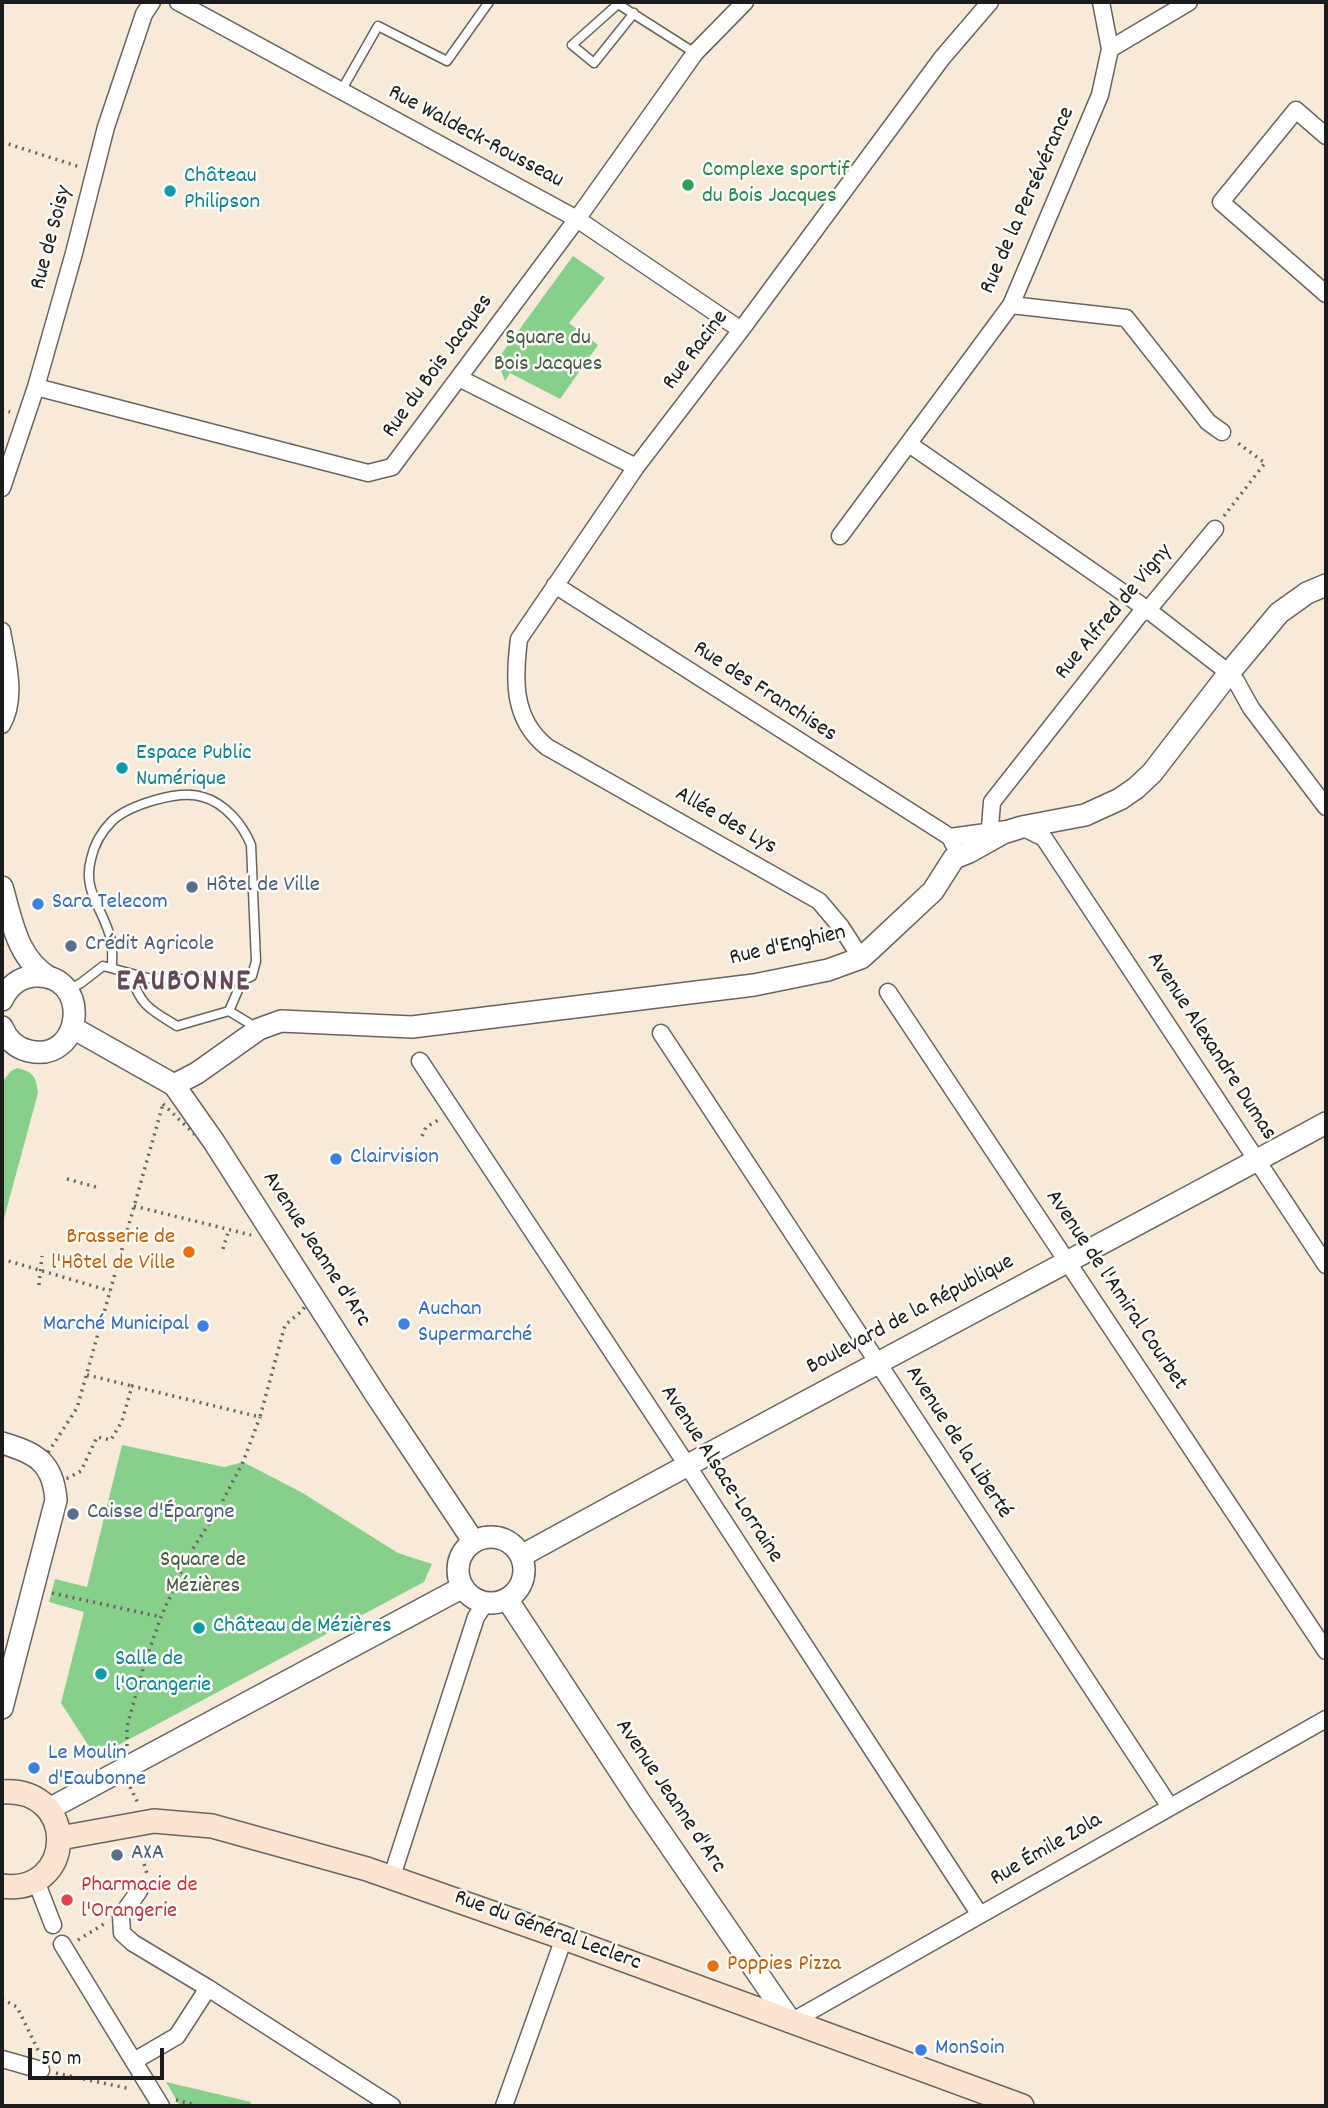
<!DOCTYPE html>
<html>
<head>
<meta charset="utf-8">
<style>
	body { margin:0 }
	#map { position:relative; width:1328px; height:2108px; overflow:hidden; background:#f8ead9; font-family:Dekko,sans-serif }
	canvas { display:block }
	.frame { position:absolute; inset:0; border:4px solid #1c1c1c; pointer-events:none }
	.scale { position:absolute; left:28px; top:2048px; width:136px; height:32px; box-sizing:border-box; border:4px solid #1c1c1c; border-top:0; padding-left:9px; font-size:21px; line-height:24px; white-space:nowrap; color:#1c1c1c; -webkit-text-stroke:5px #fdfcf7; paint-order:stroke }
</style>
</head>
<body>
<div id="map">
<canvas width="1328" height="2108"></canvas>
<div class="frame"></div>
<div class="scale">50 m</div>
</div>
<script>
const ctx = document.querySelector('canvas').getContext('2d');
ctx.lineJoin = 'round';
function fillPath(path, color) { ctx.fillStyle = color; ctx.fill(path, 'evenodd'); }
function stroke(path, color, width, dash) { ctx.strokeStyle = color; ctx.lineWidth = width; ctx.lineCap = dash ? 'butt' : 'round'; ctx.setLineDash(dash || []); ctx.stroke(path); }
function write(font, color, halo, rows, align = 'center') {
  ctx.font = font + ' Dekko,sans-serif'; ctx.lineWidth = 5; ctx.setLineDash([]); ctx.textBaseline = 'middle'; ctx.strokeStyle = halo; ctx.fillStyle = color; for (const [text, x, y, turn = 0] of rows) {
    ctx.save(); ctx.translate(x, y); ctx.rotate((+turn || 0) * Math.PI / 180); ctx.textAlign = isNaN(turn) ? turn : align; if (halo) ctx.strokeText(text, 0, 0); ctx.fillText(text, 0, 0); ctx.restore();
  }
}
const green = new Path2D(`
	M573,256L605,278L569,323L598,345L560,399L510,373L505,381L497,360Z
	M17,1068C34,1072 36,1077 38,1093L2,1226V1082L11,1071Z
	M122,1445L224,1467L243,1462L301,1492L398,1553L432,1564L424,1582L96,1757L61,1703L84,1612L49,1602L55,1579L87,1587Z
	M166,2082L251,2102L250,2106H180Z`);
const path = new Path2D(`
	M2,142L80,167
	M2,409L10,412
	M1224,516L1265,463L1235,441
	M163,1104L207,1146L307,1303L302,1311L285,1325L260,1417L132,1386L122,1421L111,1440L97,1437L81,1471L68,1478L50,1475L47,1454L77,1408Z
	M422,1136L426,1127L440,1119
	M67,1179L96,1187
	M134,1206L251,1235
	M223,1249L229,1229
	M2,1259L110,1291
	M39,1285L42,1256
	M2,1347L6,1348
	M87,1375L132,1386
	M52,1593L161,1617
	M127,1746V1726L145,1662L161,1617L188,1556L218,1510L243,1462L260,1417
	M130,1787L139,1805
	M138,1844L148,1877
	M78,1940L104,1924
	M2,1999L17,2007L39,2052
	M56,2073L131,2089
	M176,2100L200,2106`);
const service = new Path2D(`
	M634,13L594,63L572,45L618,4L695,53
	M341,91L378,26L447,61L489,2
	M131,975C140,1006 151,1010 177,1026L229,1011L242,981
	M68,990L81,983L103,966L148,978L242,981L252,976L256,961L251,845C243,825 225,803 203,797C180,789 129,805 112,821C102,831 94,845 91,859C82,892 104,909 111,940C113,949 112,958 112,967
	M229,1011L257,1028`);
const minor = new Path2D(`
	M178,2L577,219L741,330
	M1110,49L1189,2
	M1326,136L1296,110L1221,202L1326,294
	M1011,305L1126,318L1208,422L1222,432
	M459,378L636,467
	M36,387L368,473L392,467L577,219L695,53L745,2
	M909,444L1148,610L1229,673L1236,681L1251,708L1326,807
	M2,488L36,387L74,253L106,127L144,14L152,2
	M840,536L1011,305L1100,95L1110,49L1101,2
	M555,585L950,837L954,845
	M2,631C7,660 18,698 2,725
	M950,837L1022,827L1044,838L1326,1265
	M989,840L992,802L1140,614L1148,610L1215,529
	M861,958L841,927L819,901L547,747C512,719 514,679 519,639L636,467L741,330L942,58L990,2
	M888,992L1326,1651
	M661,1033L1170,1807
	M420,1061L687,1465L980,1915
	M392,1876L476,1617L486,1602
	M36,1881L53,1925
	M139,1891L121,1916L122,1933L133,1943L208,1988L392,2106
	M62,1944L161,2106
	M791,2022L1326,1719
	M2,2059L41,2070
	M134,2061L177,2036L208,1988
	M504,2106L564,1938`);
const tertiary = new Path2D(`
	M2,887C12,921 17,959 50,978
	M2,1000C8,987 19,977 35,976C92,973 84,1064 29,1051C16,1048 7,1039 2,1027
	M73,1028L174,1085L214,1142L376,1395L474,1542
	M174,1085L197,1073L259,1029L281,1021L412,1027L754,985L828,970L861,958L871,949L933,891L954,858L969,852L1003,833L1022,827L1085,815L1120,799L1136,788L1152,773L1229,673L1279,613L1307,593L1326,585
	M2,1443C36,1453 53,1462 56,1500L2,1708
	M458 1570a33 33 0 1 1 66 0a33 33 0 1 1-66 0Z
	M521,1556C788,1409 1058,1268 1326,1123
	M507,1599L640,1802L791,2022
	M49,1809L463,1587`);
const secondary = new Path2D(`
	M2,1792C80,1787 75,1896 2,1886
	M60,1838L154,1821L212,1826L367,1869L564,1938L1022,2106`);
const markers = [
	[688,185,7,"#2e9e5b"],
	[170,191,7,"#0f9aa8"],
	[122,768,7,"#0f9aa8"],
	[192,887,7,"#5c6f8a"],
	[38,904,7,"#3f7fe0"],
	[71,946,7,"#5c6f8a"],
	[336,1159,7,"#3f7fe0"],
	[189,1252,7,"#e8710a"],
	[404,1324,7,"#3f7fe0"],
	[203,1326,7,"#3f7fe0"],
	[73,1514,7,"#5c6f8a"],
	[199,1628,7,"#0f9aa8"],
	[101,1674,7,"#0f9aa8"],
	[34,1768,7,"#3f7fe0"],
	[117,1855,7,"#5c6f8a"],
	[67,1900,7,"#e0444e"],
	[713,1966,7,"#e8710a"],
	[921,2050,7,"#3f7fe0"]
];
const streetNames = [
	["Rue Waldeck-Rousseau",475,138,28],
	["Rue de la Persévérance",1029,201,-66],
	["Rue de Soisy",53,238,-75],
	["Rue Racine",697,351,-53],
	["Rue du Bois Jacques",439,367,-54],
	["Rue Alfred de Vigny",1115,613,-50],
	["Rue des Franchises",764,693,33],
	["Allée des Lys",725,822,30],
	["Rue d'Enghien",788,947,-13],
	["Avenue Alexandre Dumas",1210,1047,57],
	["Avenue Jeanne d'Arc",315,1250,57],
	["Avenue de l'Amiral Courbet",1115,1291,56],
	["Boulevard de la République",911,1316,-28],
	["Avenue de la Liberté",957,1443,57],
	["Avenue Alsace-Lorraine",720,1475,57],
	["Avenue Jeanne d'Arc",669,1797,56],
	["Rue Émile Zola",1047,1851,-30],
	["Rue du Général Leclerc",547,1932,20]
];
const leisureNames = [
	["Complexe sportif",702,172],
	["du Bois Jacques",702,198]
];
const cultureNames = [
	["Château",184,178],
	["Philipson",184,204],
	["Espace Public",136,755],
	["Numérique",136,781],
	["Château de Mézières",213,1628],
	["Salle de",115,1661],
	["l'Orangerie",115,1687]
];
const parkNames = [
	["Square du",548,340],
	["Bois Jacques",548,366],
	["Square de",203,1562],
	["Mézières",203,1588]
];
const serviceNames = [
	["Hôtel de Ville",206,887],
	["Crédit Agricole",85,946],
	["Caisse d'Épargne",87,1514],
	["AXA",131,1855]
];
const shopNames = [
	["Sara Telecom",52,904],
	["Clairvision",350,1159],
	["Auchan",418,1311],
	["Supermarché",418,1337],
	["Marché Municipal",189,1326,"right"],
	["Le Moulin",48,1755],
	["d'Eaubonne",48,1781],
	["MonSoin",935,2050]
];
const foodNames = [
	["Brasserie de",175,1239],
	["l'Hôtel de Ville",175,1265],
	["Poppies Pizza",727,1966,"left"]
];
const healthNames = [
	["Pharmacie de",81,1887],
	["l'Orangerie",81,1913]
];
const districtNames = [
	["EAUBONNE",184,985]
];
fillPath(green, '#87d08c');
stroke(service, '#69645e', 11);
stroke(minor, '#69645e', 19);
stroke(tertiary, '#69645e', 24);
stroke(secondary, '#69645e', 26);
stroke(path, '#69645e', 3.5, [2, 5]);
stroke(service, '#fff', 8);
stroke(minor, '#fff', 16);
stroke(tertiary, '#fff', 21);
stroke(secondary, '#fde4d1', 23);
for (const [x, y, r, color] of markers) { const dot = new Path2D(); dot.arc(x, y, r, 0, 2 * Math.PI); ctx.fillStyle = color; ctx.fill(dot); stroke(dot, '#fdfcf7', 2.5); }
write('23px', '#1c1c1c', '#fdfcf7', streetNames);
write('23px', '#27864d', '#fdfcf7', leisureNames, 'left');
write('23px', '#0d838f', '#fdfcf7', cultureNames, 'left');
write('23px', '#415b43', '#fdfcf7', parkNames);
write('23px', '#4e5e75', '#fdfcf7', serviceNames, 'left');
write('23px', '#366cbe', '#fdfcf7', shopNames, 'left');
write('23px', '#c56008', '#fdfcf7', foodNames, 'right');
write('23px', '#be3a42', '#fdfcf7', healthNames, 'left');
ctx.letterSpacing = '2px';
write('bold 30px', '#624858', '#fdfcf7', districtNames);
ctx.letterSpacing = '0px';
</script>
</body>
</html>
